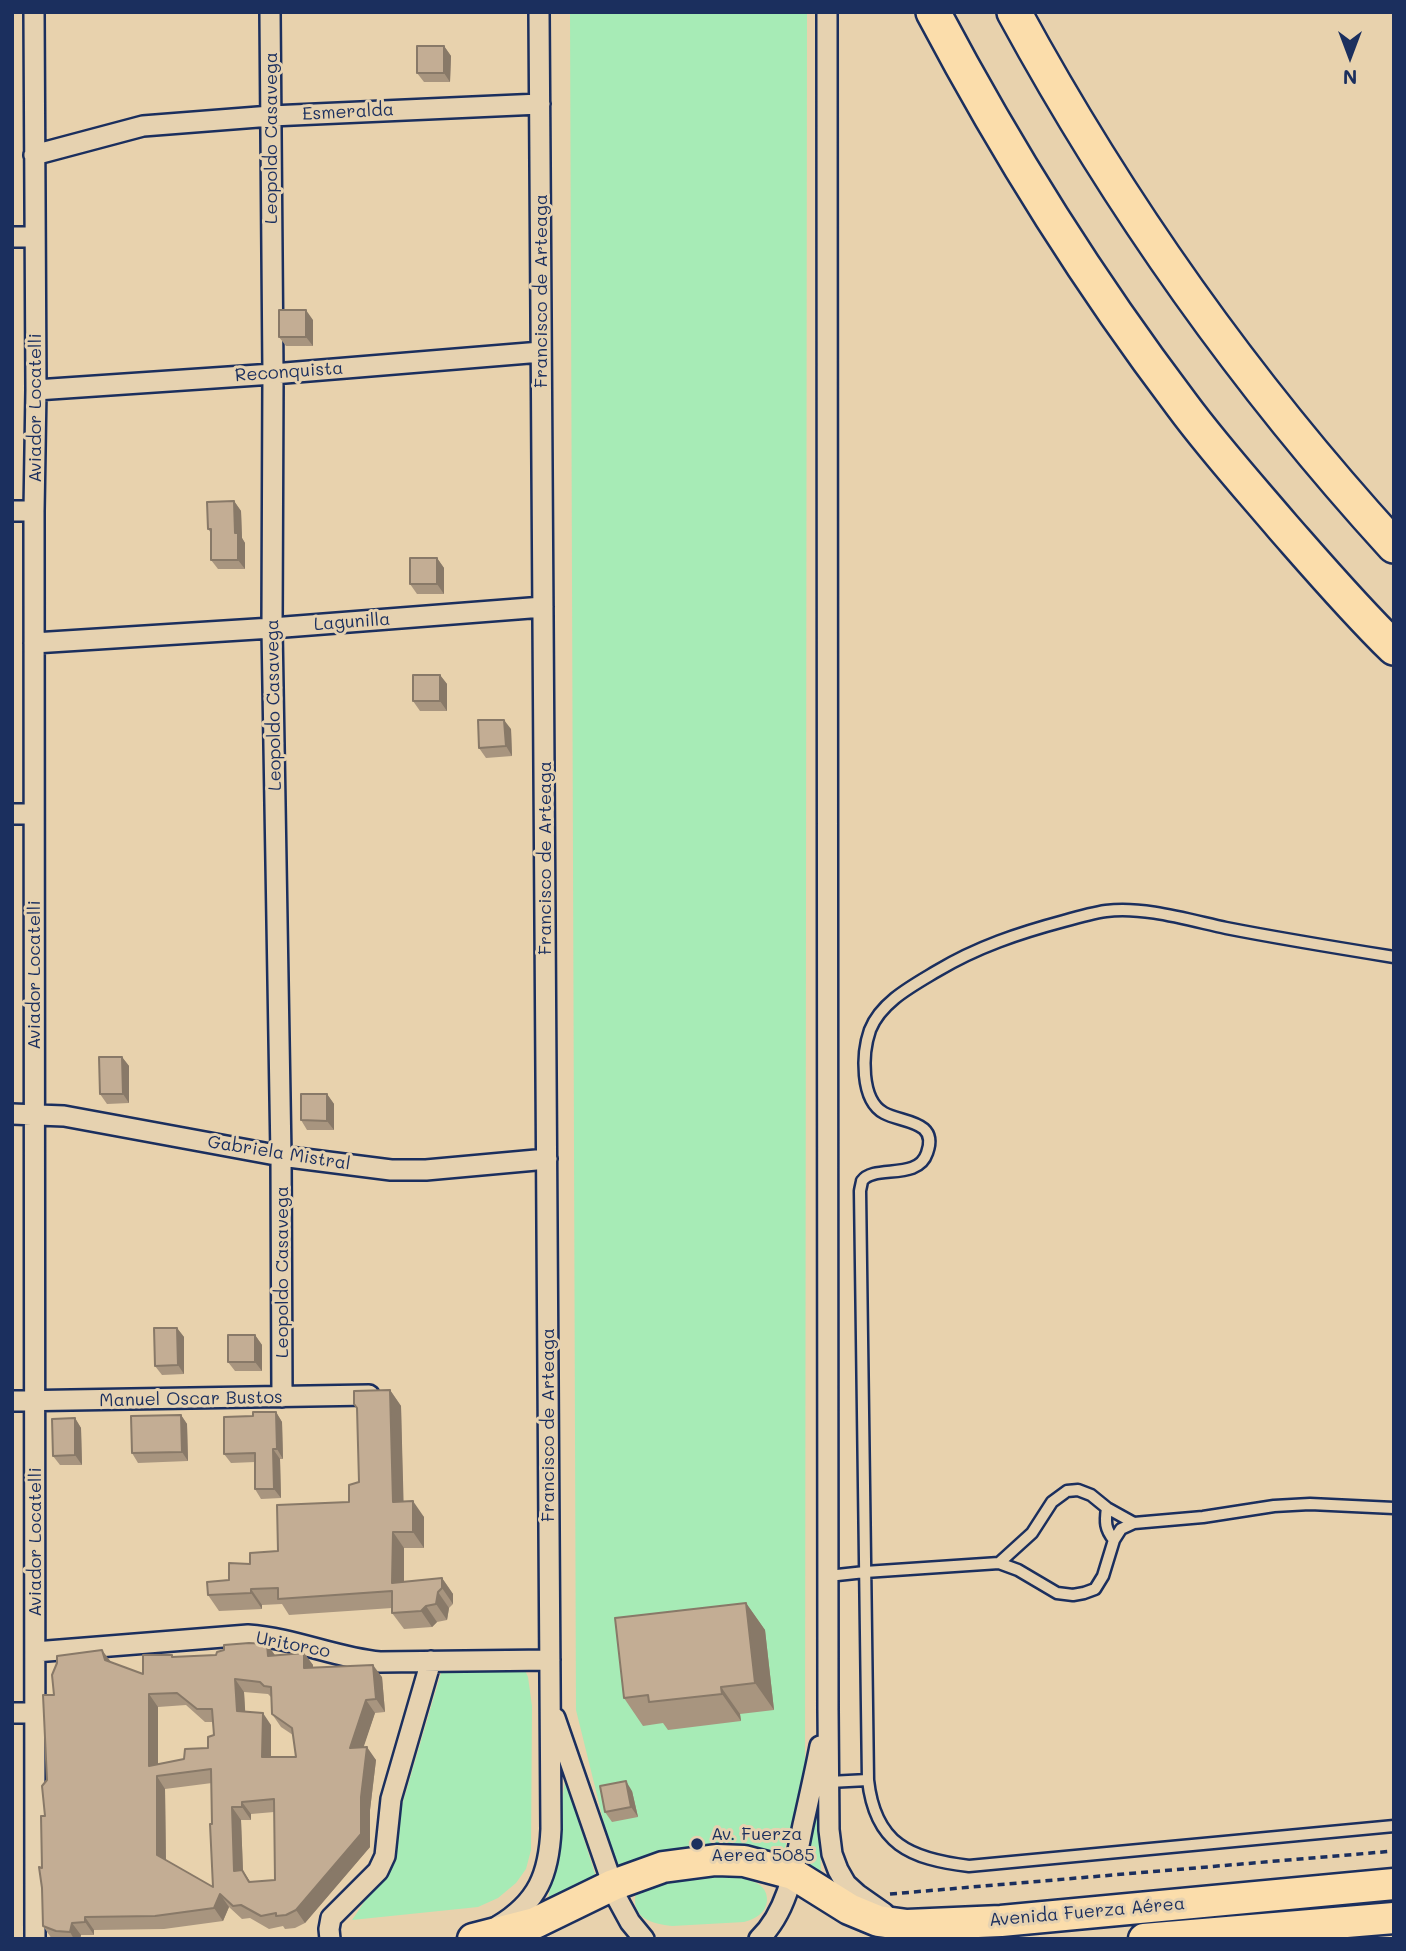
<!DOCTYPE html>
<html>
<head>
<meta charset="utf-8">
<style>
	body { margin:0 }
	#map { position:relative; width:1406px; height:1951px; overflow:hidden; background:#e8d2ad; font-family:Mali,sans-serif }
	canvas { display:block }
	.frame { position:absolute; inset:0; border:14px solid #1b2f5e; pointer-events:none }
	.north { position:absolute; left:1315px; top:21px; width:70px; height:70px; -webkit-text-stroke:5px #e6d2b0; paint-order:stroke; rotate:180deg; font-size:19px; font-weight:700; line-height:28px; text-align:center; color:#1b2f5e }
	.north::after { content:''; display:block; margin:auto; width:24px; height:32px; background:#1b2f5e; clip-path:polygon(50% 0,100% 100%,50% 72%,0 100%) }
</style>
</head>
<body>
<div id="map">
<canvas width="1406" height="1951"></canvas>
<div class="frame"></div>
<div class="north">N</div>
</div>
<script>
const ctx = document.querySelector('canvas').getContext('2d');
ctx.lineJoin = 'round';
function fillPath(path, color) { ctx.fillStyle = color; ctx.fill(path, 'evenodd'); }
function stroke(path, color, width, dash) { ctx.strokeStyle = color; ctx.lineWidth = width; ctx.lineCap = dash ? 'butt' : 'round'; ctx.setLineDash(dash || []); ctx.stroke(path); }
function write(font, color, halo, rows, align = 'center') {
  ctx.font = font + ' Mali,sans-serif'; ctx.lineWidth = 6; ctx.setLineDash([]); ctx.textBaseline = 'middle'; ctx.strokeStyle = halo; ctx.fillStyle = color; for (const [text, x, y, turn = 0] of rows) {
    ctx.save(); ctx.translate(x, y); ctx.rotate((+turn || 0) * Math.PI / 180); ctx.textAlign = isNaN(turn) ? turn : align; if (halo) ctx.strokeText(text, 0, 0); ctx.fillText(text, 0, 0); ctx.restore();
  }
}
const green = new Path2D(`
	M570,12H807L805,1783L782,1857C721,1849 672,1836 616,1872L576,1710Z
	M524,1668L528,1677L532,1706L531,1850L526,1869L516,1883L498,1898L478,1907L352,1920L391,1862L400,1812L441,1673Z
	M565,1780L598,1883L548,1901Z
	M819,1800L821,1877L800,1869Z
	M695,1877C713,1877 769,1871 767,1901C766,1913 755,1919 744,1922L672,1926C662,1925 652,1923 644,1918C633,1910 631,1892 644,1885C656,1879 682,1879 695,1877Z`);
const path = new Path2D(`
	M890,1894L1394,1851`);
const service = new Path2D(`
	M1394,957C1338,948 1282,939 1226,928C1189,920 1143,906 1106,911C1092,913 1078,917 1064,921C1019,933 977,947 937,971C912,986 881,1002 870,1030C862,1053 860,1100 884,1113C902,1123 939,1120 927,1153C918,1181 874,1164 862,1181C862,1182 860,1190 860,1191L868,1780C875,1844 910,1859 969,1866L1394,1826
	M1107,1508C1105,1522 1105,1529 1114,1540
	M999,1563L1018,1570L1057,1593L1073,1595L1084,1593L1095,1589L1103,1576L1114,1540L1121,1529L1134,1523
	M828,1576L865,1572L999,1563L1032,1533L1052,1502L1067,1491L1078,1490L1091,1495L1107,1508L1134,1523L1203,1517L1274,1506L1310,1504L1394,1508
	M829,1782L868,1780`);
const minor = new Path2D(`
	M34,12L36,390L34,511L35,1939
	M270,12L273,374L272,628L281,1156L282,1397
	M827,12L828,1710L829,1830L832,1854L838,1870L846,1884L857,1894L884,1913
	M34,155L143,126L271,116L540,104
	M12,237H34
	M36,390L273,374L541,352
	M12,511H34
	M34,643L272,628L543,607
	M12,814H34
	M12,1114L64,1116L281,1156L391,1170H426L547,1159
	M12,1401L369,1395
	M35,1652L248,1635C294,1638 336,1658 380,1662L550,1660
	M12,1713H35
	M555,1718L618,1900L630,1922L644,1939
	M498,1926C538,1902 549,1874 551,1829L539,12
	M330,1939L329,1929L331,1918L378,1871L385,1856L391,1799L431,1661
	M759,1939C789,1910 795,1864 803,1825C809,1798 815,1772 820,1746`);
const primary = new Path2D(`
	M473,1939L535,1923L613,1885L663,1867L716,1860L744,1861L793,1874L849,1909L878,1921L907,1925L1001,1921L1394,1884
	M1144,1939L1394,1918`);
const motorway = new Path2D(`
	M933,12C1006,150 1088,281 1182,405C1213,447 1249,487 1283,527C1319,568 1355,610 1394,648
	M1014,12C1119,205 1246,384 1394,546`);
const wall = new Path2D(`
	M444,46L451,56L450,82H424L417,73Z
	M313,320V346H286L279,337Z
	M234,501L241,511L242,538L245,543V569H218L211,560V533L208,529Z
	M437,558L444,568V594H417L410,584Z
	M440,675L447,684V711H420L413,701Z
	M511,729L512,756L486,758L479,748Z
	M122,1057L129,1066V1103L107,1104L100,1094Z
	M327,1094L334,1104V1130H307L301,1120Z
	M177,1328L184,1337V1374L162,1375L155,1366Z
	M255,1335L262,1345V1371H235L228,1362Z
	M390,1390L401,1406L403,1501L424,1517V1548H404V1582L442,1578L453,1594V1604L449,1608L447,1620L437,1622L432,1627L404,1629L392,1613V1608L289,1615L282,1604L262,1605V1609L219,1611L208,1595L250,1564L278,1551L349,1502L359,1482Z
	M276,1412L282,1422L283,1459H280L281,1498L261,1499L255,1489V1462L231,1463L224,1454L253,1416Z
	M181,1415L187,1424L188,1461L138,1463L132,1453Z
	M75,1418L81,1428L82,1465H60L53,1456Z
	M746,1603L765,1630L774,1710L740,1714L741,1721L668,1730L663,1723L643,1726L624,1698Z
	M267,1644L275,1655L304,1653L313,1665V1668L382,1677L385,1712L375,1713L363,1747L376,1760L370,1810V1847L305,1923L295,1928L285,1929L283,1926L269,1929L250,1918L242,1919L229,1907L223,1921L164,1929L94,1930V1935H81L80,1939H52L43,1926L42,1868L54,1695L111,1663L143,1674L174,1657L216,1655ZM244,1692L268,1694L271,1697L272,1714L281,1727L293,1735L296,1757H271V1725L245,1712ZM186,1705L205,1722H213L214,1735L208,1748L184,1759L158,1764V1707ZM212,1783L213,1887L166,1860L165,1789ZM274,1812L275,1880L250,1882L243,1871L241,1820H251V1814Z
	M632,1791L638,1817L612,1822L605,1812Z`);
const shadedWall = new Path2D(`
	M444,46L451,56L450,82L444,73Z
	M306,310L313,320V346L306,337Z
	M234,501L241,511L242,538L245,543V569L238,560L235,533Z
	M437,558L444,568V594L437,584Z
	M440,675L447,684V711L440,701Z
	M504,720L511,729L512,756L506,746Z
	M122,1057L129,1066V1103L123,1094Z
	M327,1094L334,1104V1130L327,1121Z
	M177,1328L184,1337V1374L178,1365Z
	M255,1335L262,1345V1371L255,1362Z
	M390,1390L401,1406L404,1517L393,1502Z
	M276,1412L282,1422L283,1459L277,1449Z
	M181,1415L187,1424L188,1461L182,1452Z
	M75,1418L81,1428L82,1465L75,1455Z
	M273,1449L280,1459L281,1498L274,1489Z
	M413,1501L424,1517V1548L413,1532Z
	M393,1532L404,1548V1599L392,1583Z
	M442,1578L453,1594V1604L442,1588Z
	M251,1589L262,1605V1609L251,1593Z
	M438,1592L449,1608L447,1620L436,1604Z
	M746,1603L765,1630L774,1710L755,1683Z
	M426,1606L437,1622L432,1627L421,1611Z
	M267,1644L276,1657L268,1656Z
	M102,1650L111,1662L105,1660Z
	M304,1653L313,1665V1681L304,1668Z
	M373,1665L382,1677L385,1712L376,1699Z
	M235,1679L244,1692L246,1724L237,1711Z
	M721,1687L740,1714L741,1721L722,1694Z
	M149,1694L158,1707V1778L165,1789L166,1868L157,1855L149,1766Z
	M366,1700L375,1713L359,1761L350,1748Z
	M263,1713L271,1725V1770L262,1757Z
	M367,1747L376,1760L370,1810V1847L305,1923L296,1910Z
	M626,1781L632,1791L638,1817L631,1807Z
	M242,1802L251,1814V1820L242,1807Z
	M232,1807L241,1820L243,1871L251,1883L234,1871Z
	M220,1894L229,1907L223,1921L214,1908Z
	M12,1903L13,1905V1939H12Z
	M85,1917L94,1930V1935L85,1922Z
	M72,1923L81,1935L80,1939H74L70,1932Z`);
const building = new Path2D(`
	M417,46H444V73H417Z
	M279,310H306V337H279Z
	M234,501L235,533H238V560H211V529H208L207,502Z
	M410,558H437V584H410Z
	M413,675H440V701H413Z
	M478,720H504L506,746L479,748Z
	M99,1057H122L123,1094H100Z
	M301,1094H327V1121L301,1120Z
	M154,1328H177L178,1365L155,1366Z
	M228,1335H255V1362H228Z
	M390,1390L393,1502L413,1501V1532H393L392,1583L442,1578V1588L438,1592L436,1604L426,1606L421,1611L392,1613V1591L278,1599V1588L251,1589V1593L208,1595L207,1582L229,1580V1563L250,1564V1553L278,1551L277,1505L349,1502V1485L359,1482L357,1408L354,1404V1391Z
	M253,1412H276L277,1449H273L274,1489H255V1453L224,1454V1417L253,1416Z
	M181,1415L182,1452L132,1453L131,1416Z
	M75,1418V1455L53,1456L52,1419Z
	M746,1603L755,1683L721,1687L722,1694L649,1702L648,1695L624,1698L615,1618Z
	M249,1643L267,1644L268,1656L304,1653V1668L373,1665L376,1699L366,1700L350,1748L367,1747L361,1797V1834L296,1910L286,1915L276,1916V1913L261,1916L241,1905L233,1906L220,1894L214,1908L155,1916L85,1917V1922L72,1923L70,1932L56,1931L43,1926L42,1888L39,1867L42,1868L41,1816H45L42,1786L47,1780L43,1695H54L52,1675L57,1663V1656L102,1650L105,1660L143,1674V1655H172V1657L216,1655L217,1652L224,1650V1645ZM235,1679L260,1682L264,1686L271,1687L272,1714L292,1728L296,1757H262L263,1713L237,1711ZM177,1693L197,1709H212L214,1735L208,1737V1748L185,1749L184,1759L149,1766V1694ZM211,1769L212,1824H210L213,1887L157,1855V1776ZM274,1799L275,1880L249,1882L242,1870L234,1871L232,1807H242V1802Z
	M626,1781L631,1807L605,1812L600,1786Z`);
const markers = [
	[697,1844,7,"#1b2f5e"]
];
const streetNames = [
	["Esmeralda",348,112,-3],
	["Leopoldo Casavega",271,138,-90],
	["Francisco de Arteaga",541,291,-90],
	["Reconquista",289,372,-4],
	["Aviador Locatelli",35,408,-90],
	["Lagunilla",352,622,-4],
	["Leopoldo Casavega",274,705,-91],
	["Francisco de Arteaga",545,858,-90],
	["Aviador Locatelli",34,975,-90],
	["Gabriela Mistral",279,1153,9],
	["Leopoldo Casavega",282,1272,-90],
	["Manuel Oscar Bustos",191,1399,-1],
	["Francisco de Arteaga",548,1425,-90],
	["Aviador Locatelli",35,1542,-90],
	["Uritorco",293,1645,11],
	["Avenida Fuerza Aérea",1087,1912,-5]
];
const poiNames = [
	["Av. Fuerza",711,1834],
	["Aerea 5085",711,1855]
];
fillPath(green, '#a7ebb6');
stroke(service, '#1b2f5e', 15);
stroke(minor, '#1b2f5e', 24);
stroke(primary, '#1b2f5e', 35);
stroke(motorway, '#1b2f5e', 38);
stroke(path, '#1b2f5e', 3.5, [7, 5]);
stroke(service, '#e6d2b0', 10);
stroke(minor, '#e6d2b0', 19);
stroke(primary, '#fbddab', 30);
stroke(motorway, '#fbddab', 33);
fillPath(wall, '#a8957f');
fillPath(shadedWall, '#887968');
fillPath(building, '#c3ad94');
stroke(building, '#887968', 2);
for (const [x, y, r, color] of markers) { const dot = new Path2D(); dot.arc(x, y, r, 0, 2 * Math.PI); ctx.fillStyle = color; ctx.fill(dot); stroke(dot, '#e6d2b0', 2.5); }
write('18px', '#1b2f5e', '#e6d2b0', streetNames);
write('18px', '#1b2f5e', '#e6d2b0', poiNames, 'left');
</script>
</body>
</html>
